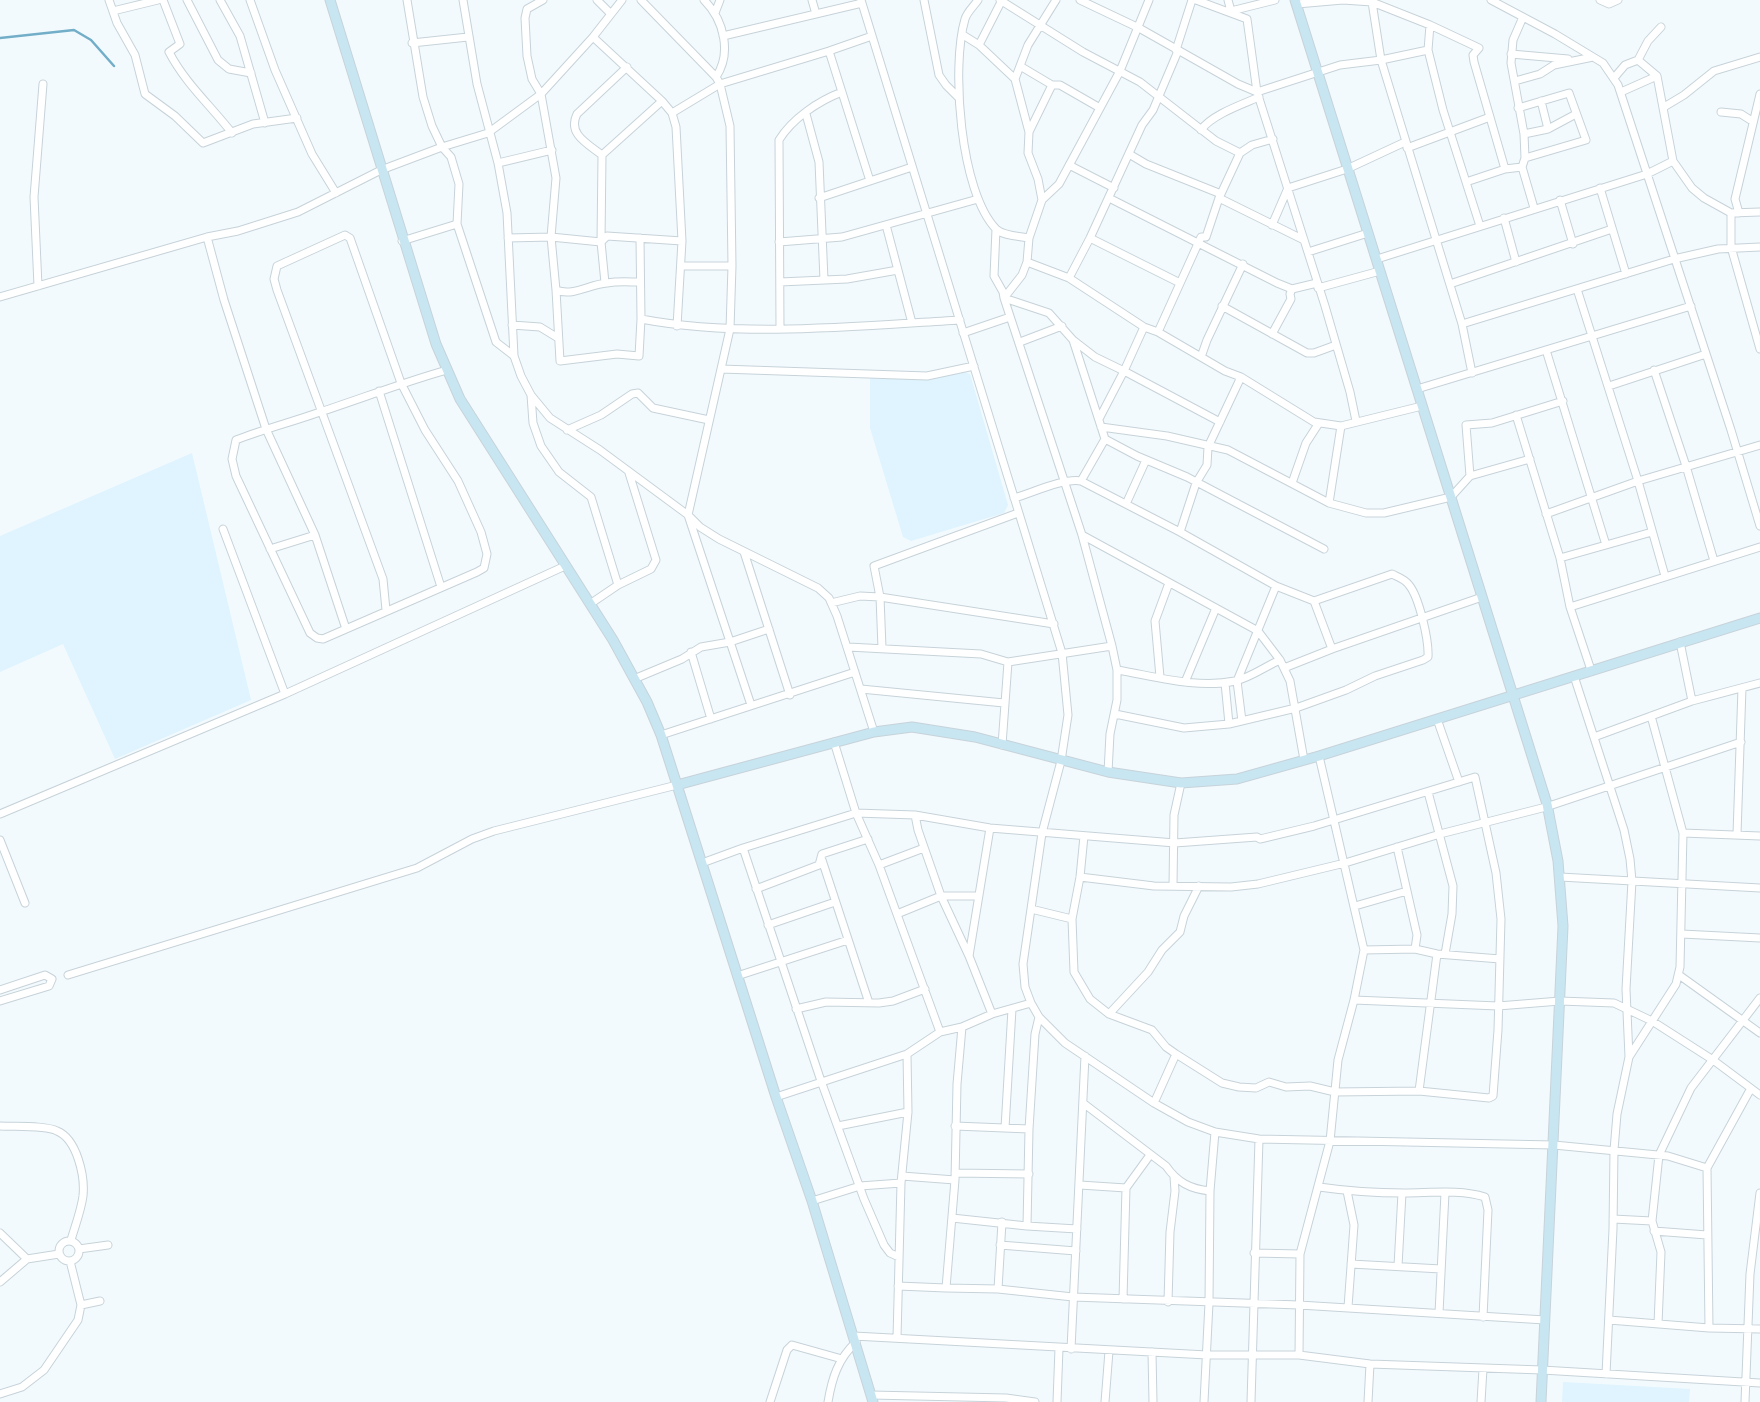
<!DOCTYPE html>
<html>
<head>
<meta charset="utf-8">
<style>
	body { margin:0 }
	canvas { display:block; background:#f2fafe }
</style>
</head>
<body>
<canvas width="1760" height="1402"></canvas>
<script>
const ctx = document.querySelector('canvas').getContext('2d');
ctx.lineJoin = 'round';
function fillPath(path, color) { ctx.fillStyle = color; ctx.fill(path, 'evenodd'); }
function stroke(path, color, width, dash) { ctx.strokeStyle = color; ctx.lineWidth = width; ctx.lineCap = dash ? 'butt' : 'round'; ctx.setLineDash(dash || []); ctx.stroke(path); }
const built = new Path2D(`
	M959,370L970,374L1008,505L1004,513L911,541L903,537L870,428V378L926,380Z
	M192,453L251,700L115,759L63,644L0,672V536Z
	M1563,1382L1690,1389L1689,1402H1562Z`);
const stream = new Path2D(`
	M0,38L74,30L91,40L114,66`);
const street = new Path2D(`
	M109,0L117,23L135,55L145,94L175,116L203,143L253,124L297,118
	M163,0L180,44L169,52C185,83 211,106 232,133
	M187,0L218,60L229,69L251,73
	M220,0L240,36L265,123
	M250,0L275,70L312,154L336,193
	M407,0L423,97L432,126L442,147L451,157L459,184L457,224L496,342L514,356
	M463,0L477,84L498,163L507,213L514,356L521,376L531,395L550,418L600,450L688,515L700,527L719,539L818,588L829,598L837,616L874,732
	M543,0L527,9L525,18L527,56L532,79L541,94L556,178L551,237L556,290C573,297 590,284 607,283C618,281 629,282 639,282
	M597,0L611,14
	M641,0L716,77L720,84L730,126L732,266L730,329L688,515L751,705
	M704,0C724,20 732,53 716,77
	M812,0L816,14
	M861,0L1062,653L1068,715L1061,761L1042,833L1023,964L1025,987L1031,1003L1039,1017L1065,1043L1154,1103L1188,1122L1215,1132L1259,1139L1554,1145L1668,1156L1707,1168
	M924,0L939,75L946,85L959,98
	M978,0C974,6 967,12 965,19C951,66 960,192 996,229C1003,236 1019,236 1029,238
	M1000,0L1083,52L1140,82L1216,141L1240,153L1252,145L1273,139
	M1080,0L1139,28L1238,84L1257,92L1325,306L1350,392L1356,421
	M1196,0L1247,19L1257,92L1340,65L1381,60L1428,50
	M1228,0L1231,11L1275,0
	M1491,0L1555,34L1603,63L1618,85L1731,430L1760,526
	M1600,0L1609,4L1618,0
	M1372,2L1381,60L1462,324L1472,373
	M1297,4L1343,0L1372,2L1430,25L1479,48L1473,55L1474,62L1505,169
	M113,11L158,0
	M715,13L720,0
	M1523,17L1513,40L1511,63L1524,134L1525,158L1522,167L1534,208
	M1430,25L1428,50L1443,110L1480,226
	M963,35L979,45L1015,79L1029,132L1028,153L1038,179L1042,200L1029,238L1027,262L1022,275L1004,298L1082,535L1112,646L1117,670V700L1110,734L1108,772
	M723,36L862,3
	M593,37L662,101L672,113L676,127L682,241L677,326
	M412,43L468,37
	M979,45L1002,0
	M1176,50L1192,0
	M829,51L870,181
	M1511,54L1568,59
	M1638,60L1657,76L1673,161L1692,188L1704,198L1731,213L1760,212
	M1020,66L1052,85H1060L1100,108
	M1614,78L1625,65L1638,60L1648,41L1661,27
	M1015,79L1028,45L1056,0
	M1515,81L1540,74L1554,65L1593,57
	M1621,92L1657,76
	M1541,101L1548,129
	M1664,107L1684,95L1714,71L1760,57
	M1518,108L1569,93L1586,140L1525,158
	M1721,112L1741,114L1752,121
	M672,113L720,84L829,51L872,36
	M806,114L819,162L824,280
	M1201,130C1211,115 1243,104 1259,97
	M1029,132L1052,85
	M1524,134L1548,129L1576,114
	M1407,148L1490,117
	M1129,154L1146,164L1221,194
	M602,155C588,144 567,134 577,114L627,67
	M498,163L552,150
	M1069,165L1114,188
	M1466,182L1505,169L1522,167
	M1600,188L1626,274
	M819,198L912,167
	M1109,198L1277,283L1292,289L1317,283
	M1219,198L1304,240
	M1042,200L1059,184L1120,71L1149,0
	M1560,200L1573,244
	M1731,213V247L1760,349
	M1739,213L1735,199L1760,94
	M1504,218L1516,262
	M886,225L912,323
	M1272,225L1288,188L1347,169L1405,142
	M996,229L994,276L1003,292L1004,298L1049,313L1073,340
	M207,237L224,300L266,429L315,535L346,629
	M508,238L551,237L601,242L607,236L682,241
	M640,238L641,319C741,338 858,326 960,320
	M1090,238L1180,283
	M402,241L457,224
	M779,242L842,237L978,199
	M1308,252L1368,233
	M1377,259L1647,174L1673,161
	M1027,262L1069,278L1144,327L1158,332L1225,371L1241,377L1314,422L1341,426L1422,406
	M682,266H732
	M1069,278L1090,238L1142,125L1153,110L1178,51
	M780,282L847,279L898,270
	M605,283L601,242L602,155L662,101
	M1450,284L1612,229
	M38,286L34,197L43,84
	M1318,288L1380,271
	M1577,289L1638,481L1665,576
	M556,290L560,361L617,354L639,356L641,319
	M0,297L207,237L238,231L298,212L381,170L442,147L488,133L541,94L593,37L622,0
	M1222,306L1307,353H1314L1336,345
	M1462,324L1674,259L1718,249L1760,247
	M512,325L540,327L558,338
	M1144,327L1124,371L1220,422
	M780,328L779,140C792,119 818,101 842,92
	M1158,332L1201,237H1206L1219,198L1240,153
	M963,333L1010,317
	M1272,334L1291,299L1290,294L1292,289
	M1020,342L1062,326
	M1546,350L1606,545
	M1201,357L1207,340L1243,264
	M721,369L927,376L974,366
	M1654,370L1686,466L1714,561
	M1609,386L1706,354
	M1417,389L1691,306
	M379,391L441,587
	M531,395L533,423L541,446L559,472L591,497L618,585
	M1516,415L1560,558L1570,607L1591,670
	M1101,427L1167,436L1228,450L1329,503L1366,513H1384L1451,497L1470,476L1466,425L1492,423L1563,401
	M567,430L601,415L632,394L638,393L653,408L709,420
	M1105,439L1137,456L1187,477L1324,549
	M1470,476L1530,459
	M1081,481L1105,439L1073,340L1095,357L1124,371L1099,419
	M1292,483L1306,443L1319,423
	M1014,498C1032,493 1063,478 1081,481L1180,532L1276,586L1314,601L1392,574C1398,577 1405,579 1409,585C1419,597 1429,640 1428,657L1423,660L1375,676L1346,690L1296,708L1229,724L1184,728L1115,714
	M1329,503L1341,426
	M1126,504L1146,460
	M1546,514L1638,481L1760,445
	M223,529L285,694
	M1180,532L1196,483L1207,465L1208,447L1241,377
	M1082,535L1258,631L1280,660L1290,681L1304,760
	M270,549L315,535
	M744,552L790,695
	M1560,558L1652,532
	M1314,601L1332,649L1482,597
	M831,603L860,596L880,597L1054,624
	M590,604L618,585L651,569L656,560L629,473
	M1570,607L1760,547
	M386,610L383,579L277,290L274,279L277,266L345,235L350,238L401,383L425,430L458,481L481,532L487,554L484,568L477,572L323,639L317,638L310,633L236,476L232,459L236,440C264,429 292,422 320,412C363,398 404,382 447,370
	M1680,642L1692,701
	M848,647L981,654L1008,662L1112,646
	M882,648L880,597L874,566L1018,513
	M691,652L711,719
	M1284,668L1332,649
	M1117,670C1154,676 1197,689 1235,681C1250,678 1266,666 1280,660
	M1574,676L1624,830L1630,859L1632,881L1626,989L1629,1057L1617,1114L1614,1150L1613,1229L1606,1374
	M1160,677L1155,621L1169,583
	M634,679L682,659L701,647L730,642L769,629
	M1185,682L1216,608
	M1225,683L1229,724
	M861,689L1004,703
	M1437,719L1459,782
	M1242,721L1237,681L1276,586
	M661,735L855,672
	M1594,737L1692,701L1760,683
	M834,742L856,813L879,865L940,1032
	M1002,745L1008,662
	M1428,792L1453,886L1452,914L1445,954
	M0,814L285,694L565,566
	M915,815L918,830L941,896L969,956
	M990,828L969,956L992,1014
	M1683,833L1760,836
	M1737,834L1742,688
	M0,840L25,903
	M1397,847L1417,935L1415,949
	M822,860L869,1003
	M702,863L743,848
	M879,865L924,848
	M1080,877L1154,886L1231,887L1258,884L1345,863L1440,834L1546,807L1741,742
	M1560,877L1760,888
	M1173,886L1174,815L1181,783
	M756,889L819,865L822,854L868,839
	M1355,906L1407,891
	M1031,909L1072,919
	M897,914L941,896H978
	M768,925L835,902
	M1682,934L1760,938
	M1364,950L1415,949L1437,954L1500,959
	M68,975L417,868L472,839L494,831L677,785
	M1679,975L1760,1033
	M737,976L848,940
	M0,990L45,975L52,979L49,986L0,1001
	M1354,1000L1498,1006L1560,1001L1614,1003L1652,1021L1713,1060L1760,1095
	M796,1009L826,1002L879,1003L893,1001L925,989
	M1109,1014L1148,972L1162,950L1180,932L1184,916L1199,886
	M962,1027L957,1084L955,1180L946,1288L998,1289L1073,1297L1299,1305L1545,1320
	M1629,1057L1676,984L1680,967L1683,833L1651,716
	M1419,1091L1437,954
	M776,1097L907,1054L940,1032L962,1027L992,1014L1031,1003
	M1083,1103L1166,1166C1177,1182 1190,1189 1210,1191
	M1154,1103L1176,1054
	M0,1126C15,1127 45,1125 57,1131C77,1139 85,1176 83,1196C81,1211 75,1226 71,1240
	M838,1126L908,1112
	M955,1126L1029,1129
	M1005,1128L1012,1009
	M955,1173L1029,1174
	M902,1176L955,1180
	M1080,1185L1126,1188
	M1319,1187C1347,1191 1375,1193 1404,1193C1430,1193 1460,1189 1485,1197L1488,1210L1483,1317
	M1347,1191L1354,1225L1348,1307
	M812,1201L860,1186L901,1183
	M952,1218L1027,1226L1077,1229
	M1613,1219L1652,1221
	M1027,1226L1029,1129L1035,1034L1039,1017
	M1654,1231L1707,1235
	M0,1233L27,1259L59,1254
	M59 1251a10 10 0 1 1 20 0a10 10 0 1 1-20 0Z
	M1000,1245L1076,1251
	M79,1249L108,1245
	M1254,1253L1300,1254
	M899,1257L890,1253L884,1245L864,1199L821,1081L743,848L856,813L915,815L990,828L1175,843L1257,837L1260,839L1314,826L1475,777L1496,873L1501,919L1498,1030L1493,1096L1489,1098L1419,1091L1335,1092L1310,1086L1286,1087L1269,1082L1256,1088L1239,1087L1222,1083L1176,1054L1166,1047L1152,1030L1109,1014L1090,999L1074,972L1072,919L1080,877L1084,836
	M1351,1264L1441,1269
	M1398,1266L1402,1193
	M0,1282L27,1259
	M898,1286L946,1288
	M998,1289L1002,1222
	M1123,1299L1126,1188L1150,1155
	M1168,1302L1170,1232L1175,1191L1174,1177
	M81,1305L100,1301
	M1439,1313L1445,1193
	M1609,1320L1709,1328L1760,1329
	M1658,1324L1661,1252L1652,1221L1659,1155L1691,1088L1760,998
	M1709,1328L1707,1168L1750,1090
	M854,1336L1207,1355H1299L1370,1364L1542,1370L1760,1383
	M897,1338L901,1183L908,1112L907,1054
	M1071,1349L1085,1056
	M1152,1352L1153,1402
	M1299,1355L1300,1254L1330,1141L1338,1060L1354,1000L1364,950L1319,756
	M0,1394L22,1387L44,1370L78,1320L81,1305L70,1261
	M871,1395L1006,1398L1035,1402
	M770,1402L787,1350L792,1345L842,1359
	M828,1402C832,1378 838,1359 856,1342
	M1057,1402L1059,1348
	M1105,1402L1109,1351
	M1204,1402L1209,1303L1210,1191L1215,1132
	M1251,1402L1259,1139
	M1368,1402L1370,1364
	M1481,1402L1483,1369
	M1745,1402L1750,1274L1760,1193`);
const secondary = new Path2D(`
	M330,0L436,344L460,399L613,640L647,702L661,735L677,785
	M1295,0L1547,804L1558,861L1563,926L1541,1402
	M873,1402L812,1201L776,1097L677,785L874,732L912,727L975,737L1108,772L1181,783L1237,779L1319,756L1760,618`);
fillPath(built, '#dff4fe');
stroke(stream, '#73aec8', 2.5);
stroke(street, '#c7d3d9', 9);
stroke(secondary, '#c7d3d9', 11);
stroke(street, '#fff', 7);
stroke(secondary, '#c7e6f2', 9);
</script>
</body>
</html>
